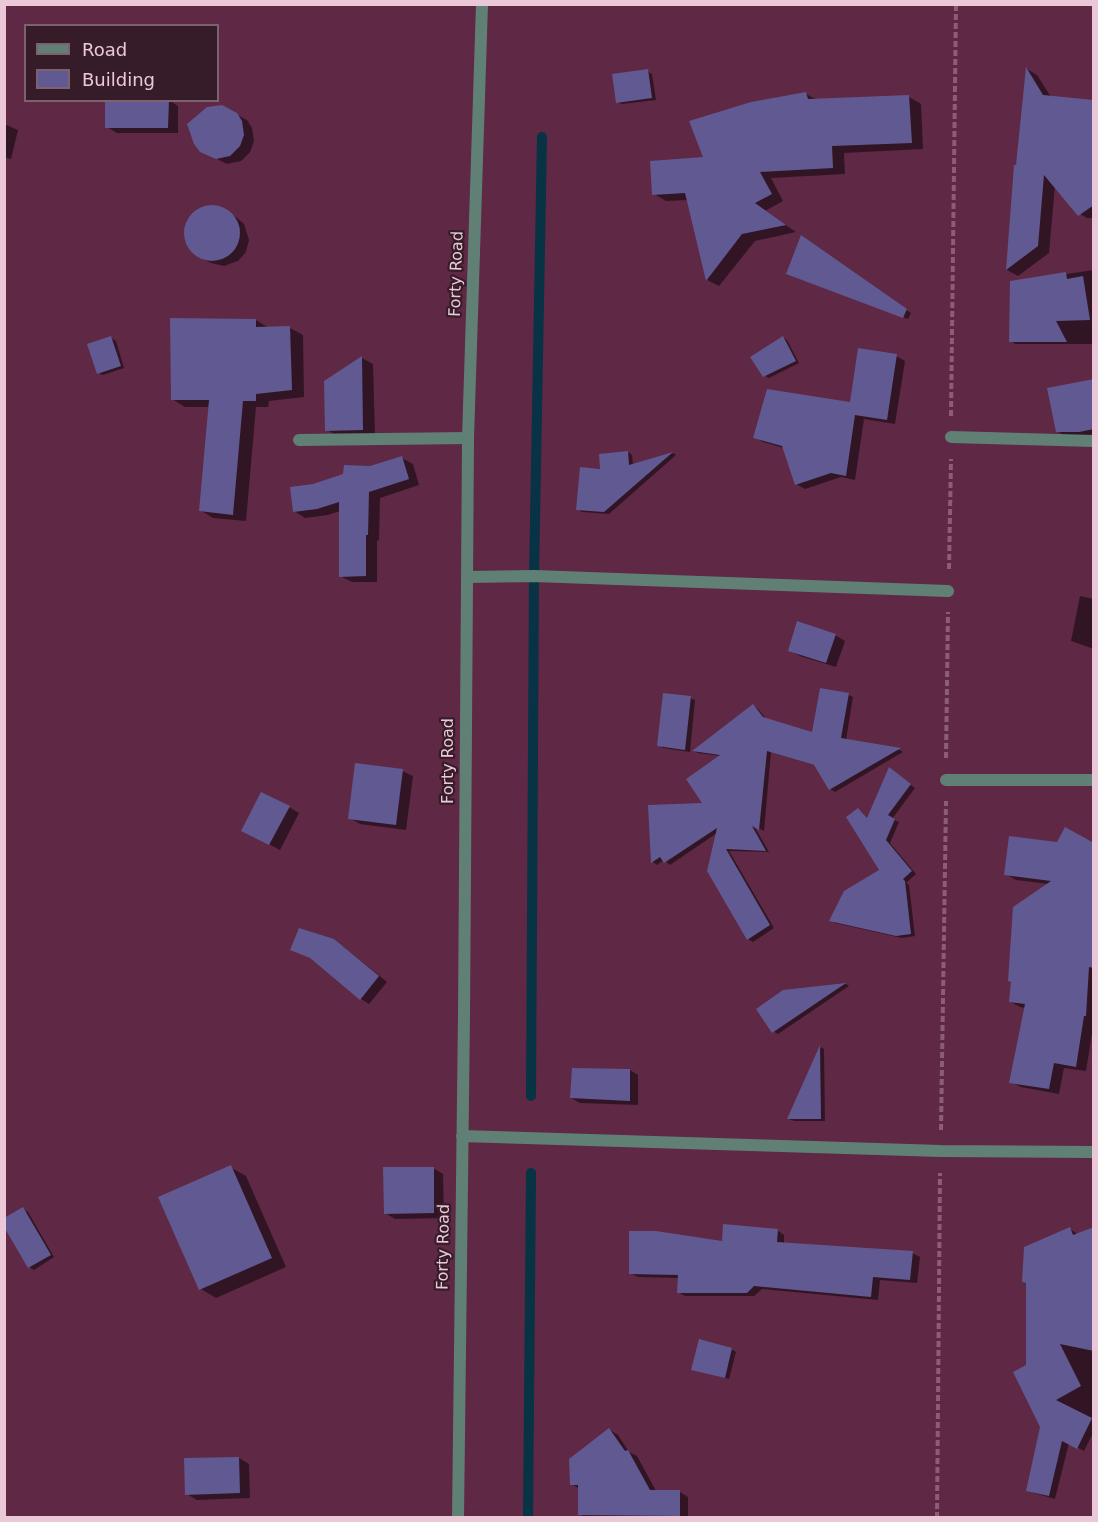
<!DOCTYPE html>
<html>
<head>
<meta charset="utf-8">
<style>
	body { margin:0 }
	#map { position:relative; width:1098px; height:1522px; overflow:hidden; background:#5f2845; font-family:"DejaVu Sans",sans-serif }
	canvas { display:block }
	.frame { position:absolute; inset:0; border:6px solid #ebc8d7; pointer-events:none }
	.legend { position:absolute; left:24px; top:24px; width:195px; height:78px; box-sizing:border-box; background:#351c28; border:2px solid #7e616e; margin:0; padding:8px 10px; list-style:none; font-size:18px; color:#ebc8d7 }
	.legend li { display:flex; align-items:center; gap:12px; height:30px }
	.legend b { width:30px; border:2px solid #7e616e }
</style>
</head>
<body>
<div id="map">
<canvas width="1098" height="1522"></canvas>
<div class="frame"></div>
<ul class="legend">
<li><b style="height:8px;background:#618075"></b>Road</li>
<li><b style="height:16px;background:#615991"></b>Building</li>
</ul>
</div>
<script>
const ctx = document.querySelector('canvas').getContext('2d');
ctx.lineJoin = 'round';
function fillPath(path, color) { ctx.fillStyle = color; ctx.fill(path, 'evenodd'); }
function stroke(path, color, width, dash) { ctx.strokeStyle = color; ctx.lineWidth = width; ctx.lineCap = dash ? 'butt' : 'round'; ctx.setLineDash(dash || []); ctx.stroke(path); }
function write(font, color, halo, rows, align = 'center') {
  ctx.font = font + ' "DejaVu Sans",sans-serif'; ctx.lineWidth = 4.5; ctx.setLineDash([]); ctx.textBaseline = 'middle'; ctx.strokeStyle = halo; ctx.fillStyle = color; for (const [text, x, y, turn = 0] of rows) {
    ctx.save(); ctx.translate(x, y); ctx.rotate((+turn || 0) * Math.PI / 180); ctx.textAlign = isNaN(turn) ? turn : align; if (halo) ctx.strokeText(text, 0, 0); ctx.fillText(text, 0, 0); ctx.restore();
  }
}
const shadow = new Path2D(`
	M1027,69L1037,75L1051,97L1094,101V218H1087L1075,211L1055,186L1049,253L1018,276L1007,270L1016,167H1018Z
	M647,71L652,74L656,100L622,104L617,102Z
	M806,94L818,100L909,97L921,104L923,149L844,153L845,174L771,178L783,201L765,211L796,232L755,241L719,286L707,280L688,200L666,201L654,194L705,158Z
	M169,100L178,106V133H117L107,127Z
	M222,107L247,120L252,128L254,141L250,152L241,161L227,164L201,151Z
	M4,124L18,130L11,159L4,157Z
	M216,207L236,217L244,224L249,240L246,252L238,261L224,266L211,263L200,257L191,250L185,235L188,219L202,208Z
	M806,240L911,313L908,319L792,276Z
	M1094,270V344H1015L1011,341V282Z
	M256,320L269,328H290L303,335L304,397L269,401L268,407H256L246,521L213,518L200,510L210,407H185L172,399Z
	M783,337L787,340L799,363L769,378L765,376Z
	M111,338L116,341L124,368L103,375L98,373Z
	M896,356L905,361L895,424L864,419L855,480L841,477L805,489L796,484L784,448L763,442L754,437L851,404Z
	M362,358L373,364L375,436L339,437L327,430Z
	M1094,381V437H1067L1057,431Z
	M628,452L632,455L633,465L673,453L676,455L609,514L582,512L578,509L602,471Z
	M402,458L413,464L419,485L380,498L379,541L377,540V582H352L340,576V511L328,515L305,518L294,511L313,485Z
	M1080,596L1094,599V649L1071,641Z
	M835,635L845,641L836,667L800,656L789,650Z
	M821,689L849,695L853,697L846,740L900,750L903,752L835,792L830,789L816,766L771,752L764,831L754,826L769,852L729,851L774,928L753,942L748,939L717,833L670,865L664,860L657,865L653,862L650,807L705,805L721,756L698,753L694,751L753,706L758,709L767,720L813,734Z
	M690,698L695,700L690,752L663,748L659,745Z
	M402,771L413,776L406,830L360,824L350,818Z
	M894,772L915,788L892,819L899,822L890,843L916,874L906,883L909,885L915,936L902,938L835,923L831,920L881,871L858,810L862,812L868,819Z
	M289,807L299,813L280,850L253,836Z
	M1058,843L1094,844V1021L1086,1071L1064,1068L1059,1094L1021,1087L1011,1082L1025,1008L1020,1007L1011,1002L1049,884L1016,880L1006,874Z
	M336,942L345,948L387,982L369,1004L361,999L315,960L292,950Z
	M846,984L849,986L778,1034L773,1031L784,992Z
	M821,1047L824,1049L825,1121H794L789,1119Z
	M630,1070L638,1075V1105L580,1103L571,1098Z
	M230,1167L246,1176L286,1267L216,1298L201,1289Z
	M433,1168L443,1174L444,1218L395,1219L385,1213Z
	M23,1209L28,1212L54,1257L34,1270L29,1267Z
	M1093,1228L1094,1431L1084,1451L1069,1443L1055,1499L1034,1493L1028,1490L1042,1427L1028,1366L1027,1284L1023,1282L1070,1229L1076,1233L1077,1235Z
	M777,1230L784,1235V1244L912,1253L920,1257L917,1283L880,1280L878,1300L762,1289L754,1296H685L678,1292L679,1278L638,1277L630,1273L723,1242Z
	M731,1349L736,1352L729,1379L698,1371Z
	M610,1430L618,1435L629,1452L637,1456L656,1491L680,1492L688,1497V1518H586L580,1514V1489L571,1484Z
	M239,1458L249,1464L250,1498L197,1500L187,1494Z`);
const stream = new Path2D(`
	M531,1096L534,576L542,137
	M528,1518L531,1173`);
const building = new Path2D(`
	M1026,67L1043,95L1094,100V205L1078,216L1044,175L1038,246L1006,270L1014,165H1016Z
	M648,69L652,98L616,103L612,74Z
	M806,92L808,99L909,95L912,143L832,146L833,168L760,172L772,194L755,203L786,225L742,234L706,281L685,193L652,195L650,161L703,157L689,121L751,102Z
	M105,100H169L168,128H105Z
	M222,105L237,113L242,121L244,135L240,146L230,156L216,159L200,152L194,144L187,124L207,107Z
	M184 233a28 28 0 1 1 56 0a28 28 0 1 1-56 0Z
	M801,235L907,309L903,318L786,274Z
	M1066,272L1067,279L1083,276L1090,320L1056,321L1067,342H1009L1010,281Z
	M170,318L256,319V327L290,326L292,390L256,394V401H243L233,515L199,511L209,400H171Z
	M111,336L121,366L97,374L87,344Z
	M783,336L796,361L763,377L750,357Z
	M858,348L897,354L887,420L855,415L846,476L831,473L795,485L782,446L753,438L767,389L850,402Z
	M362,356L363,430L325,431L324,381Z
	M1094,379V429L1079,432H1056L1047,388Z
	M628,451L629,465L673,452L604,512L576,510L580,467L600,469L599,454Z
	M402,456L409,479L369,492L368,535H366V576L339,577V502L317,509L293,512L290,487L313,484L343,474L344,465L370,466Z
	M797,621L836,634L826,663L788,651Z
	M820,688L849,693L841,738L901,748L829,790L814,765L767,751L759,830L752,826L766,851L726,849L770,925L747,940L707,871L717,828L664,863L660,857L651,863L648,805L702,803L686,779L720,755L692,751L753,704L763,717L812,732Z
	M663,693L691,696L685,750L657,746Z
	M355,763L403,769L396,825L348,819Z
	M889,767L911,784L888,815L895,819L886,840L912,871L903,879L905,881L911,934L896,936L829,921L844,891L879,870L846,817L858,808L867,818Z
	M261,792L290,806L269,845L241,831Z
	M1065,827L1094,843V968L1089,967L1086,1016H1084L1076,1067L1054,1063L1049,1089L1009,1083L1025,1004L1009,1002L1011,982L1008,981L1013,907L1051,881L1004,875L1009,836L1057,842Z
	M299,928L334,939L379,976L360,1000L310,958L290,950Z
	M846,983L772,1033L756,1009L783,990Z
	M820,1045L821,1119H787Z
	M572,1068L630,1069V1101L570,1098Z
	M231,1165L272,1258L199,1290L158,1197Z
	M383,1167H434V1213L384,1214Z
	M23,1207L51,1255L28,1268L4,1227V1218Z
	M723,1224L778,1229L777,1242L913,1251L910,1280L873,1277L871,1297L754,1286L747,1293H677L678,1275L629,1274V1231H656L722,1241Z
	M1070,1227L1073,1235L1094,1227V1351L1060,1344L1081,1386L1056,1400L1092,1418L1077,1449L1062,1441L1049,1496L1026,1491L1040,1427L1013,1372L1026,1365V1283L1022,1282L1024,1247Z
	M699,1339L732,1348L725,1378L691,1370Z
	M609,1428L625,1451L628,1450L650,1490H680V1516L578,1515V1485H570L569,1459Z
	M239,1457L240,1493L185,1495L184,1458Z`);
const path = new Path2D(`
	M951,416L956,4
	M949,569L951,459
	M946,758L948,612
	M941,1130L946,801
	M937,1518L940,1173`);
const service = new Path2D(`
	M299,440L468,438`);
const minor = new Path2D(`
	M951,437L1094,441
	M467,577L534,576L948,591
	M946,780H1094
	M462,1136L941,1151L1094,1152
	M458,1518L464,1014L468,438L482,4`);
const streetNames = [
	["Forty Road",457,274,-88],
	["Forty Road",449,761,-90],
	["Forty Road",444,1247,-89]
];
fillPath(shadow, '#0007');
stroke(stream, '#073344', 10);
fillPath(building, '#615991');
stroke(path, '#8d5d75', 4, [6, 3]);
stroke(service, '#618075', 12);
stroke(minor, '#618075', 12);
write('16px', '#ebc8d7', '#351c28', streetNames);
</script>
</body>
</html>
